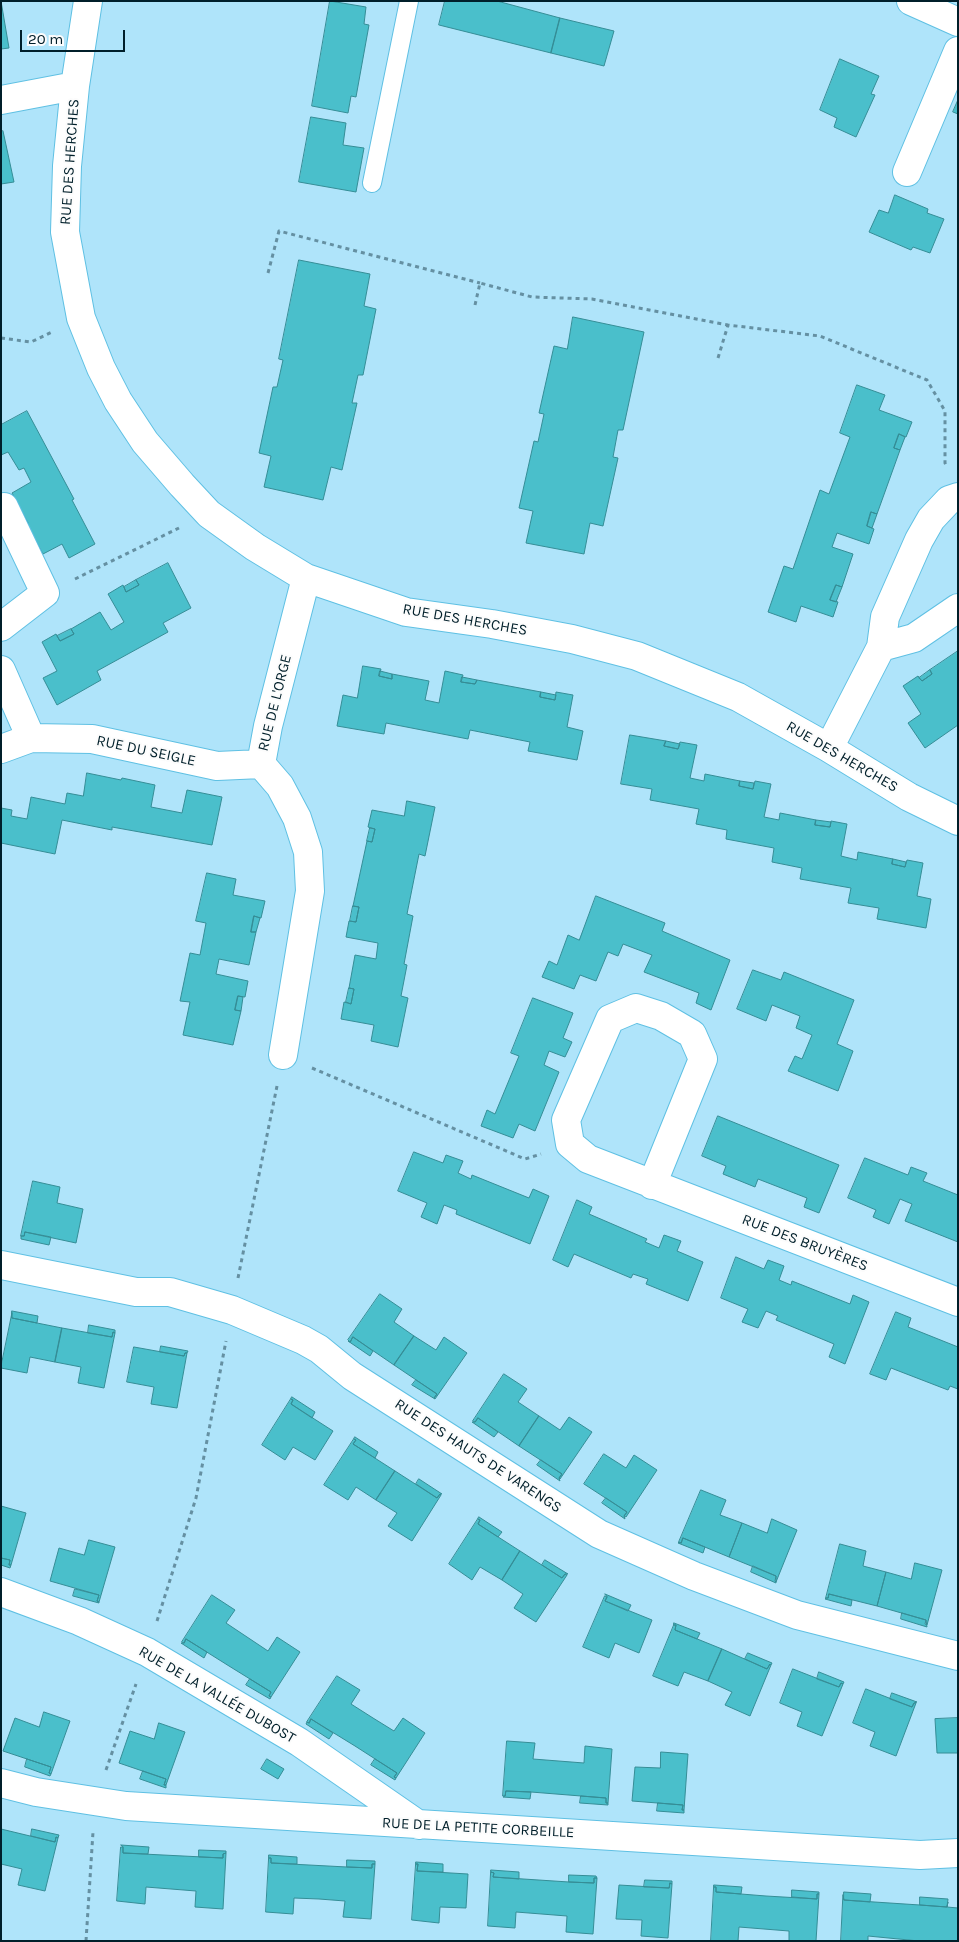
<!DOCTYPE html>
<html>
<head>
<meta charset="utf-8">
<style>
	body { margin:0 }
	#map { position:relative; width:959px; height:1942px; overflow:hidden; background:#afe4fa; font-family:Karla,sans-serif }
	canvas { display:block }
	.frame { position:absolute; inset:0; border:2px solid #001f2a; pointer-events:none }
	.scale { position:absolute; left:20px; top:30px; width:105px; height:22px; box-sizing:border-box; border:2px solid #001f2a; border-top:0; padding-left:6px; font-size:15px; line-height:18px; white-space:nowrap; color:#001f2a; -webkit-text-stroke:4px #fcfcfc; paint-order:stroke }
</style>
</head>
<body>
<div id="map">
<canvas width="959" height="1942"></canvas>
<div class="frame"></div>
<div class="scale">20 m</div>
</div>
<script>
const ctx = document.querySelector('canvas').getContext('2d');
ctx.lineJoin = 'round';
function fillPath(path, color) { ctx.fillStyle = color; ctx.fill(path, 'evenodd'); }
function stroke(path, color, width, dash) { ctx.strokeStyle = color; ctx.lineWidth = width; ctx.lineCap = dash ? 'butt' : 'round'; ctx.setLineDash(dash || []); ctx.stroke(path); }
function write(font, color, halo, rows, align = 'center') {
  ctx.font = font + ' Karla,sans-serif'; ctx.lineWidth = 4; ctx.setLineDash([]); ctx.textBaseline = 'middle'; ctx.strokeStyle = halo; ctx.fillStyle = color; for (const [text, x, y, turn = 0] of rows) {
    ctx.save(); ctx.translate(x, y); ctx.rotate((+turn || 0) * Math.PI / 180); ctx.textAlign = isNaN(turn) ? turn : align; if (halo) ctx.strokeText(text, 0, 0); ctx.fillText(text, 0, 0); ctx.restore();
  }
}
const building = new Path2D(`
	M1,1L9,48L1,49Z
	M330,1L366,7L364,24L369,25L356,97L351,96L348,113L312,106Z
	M445,1H497L560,18L551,53L439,25Z
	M560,18L614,31L604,66L551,53Z
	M840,59L879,76L871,94L875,95L856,137L834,127L837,118L820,110Z
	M958,100V114L953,112Z
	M311,117L346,123L343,145L364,148L356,192L299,182Z
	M3,131L14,182L1,184V132Z
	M895,195L928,209L927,213L944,219L930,253L913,247L911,250L869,232L879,210L888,213Z
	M299,260L370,274L364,306L376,309L363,375H358L352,403H357L342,470L331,467L323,500L264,487L271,456L259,453L273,387H277L283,360L279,359Z
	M573,317L644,332L623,430H618L613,457L618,458L603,526L590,523L584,554L526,543L533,511L519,508L534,441L538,442L544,414L539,413L554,346L567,349Z
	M857,385L885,395L879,410L912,422L906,437L899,434L894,448L900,450L877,514L871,512L867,526L874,529L869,544L837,533L832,547L853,554L842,587L836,585L830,600L838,602L833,617L801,606L796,622L768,612L784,566L793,569L820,490L829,494L850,437L840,433Z
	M27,411L74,499L72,500L95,544L69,558L62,544L43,554L27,525L28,523L12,493L31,482L24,468L19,470L8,452L1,455V425Z
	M899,434L905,437L900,450L894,448Z
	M871,512L877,514L872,528L867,526Z
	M168,563L191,608L163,623L168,632L97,671L101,680L57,705L43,678L57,671L42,642L56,634L60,641L74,634L71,629L100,612L111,630L124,622L108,594L123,585L126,592L139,585L136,580Z
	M136,580L139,585L126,592L124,587Z
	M836,585L842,587L836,602L830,600Z
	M71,629L74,634L60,641L57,636Z
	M958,651V725L925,748L908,723L921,714L903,686L918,676L922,681L932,674L930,670Z
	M363,666L381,669L379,676L392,679V674L429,681L425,700L439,703L445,671L463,675L461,682L475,684L477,680L541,692L540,697L555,700L556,692L573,695L567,727L583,731L577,760L528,751L530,742L470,730L468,739L386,723L384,734L337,726L343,695L357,698Z
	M930,670L932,674L922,681L919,678Z
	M380,671L392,674V679L379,676Z
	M462,677L477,680L475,684L461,682Z
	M541,692L556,695L555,700L540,697Z
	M630,735L666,741L664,746L678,749L680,742L697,745L690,778L704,781L705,774L740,781L739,786L753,789L755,781L771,784L764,817L779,820L780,813L816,820L815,825L830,827L831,821L847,824L841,856L857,860L858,852L893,859L892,864L905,867L907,860L923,863L917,896L931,899L926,928L877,919L879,908L848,903L851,888L800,879L802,868L772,862L774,848L726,839L727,830L696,824L699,809L650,800L652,789L621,784Z
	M666,741L680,744L678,749L664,746Z
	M87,773L121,780L122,778L155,785L151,807L182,813L187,790L222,797L212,845L112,827V830L62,820L55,854L1,843V808L12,810L11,816L27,819L31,797L65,804L67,793L83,796Z
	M740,781L754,783L753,789L739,786Z
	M407,801L435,807L425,856L419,854L407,914L413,916L404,964L407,965L401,996L408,998L398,1047L371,1041L374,1025L341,1019L344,1002L351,1004L354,989L349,988L355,955L376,959L378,943L346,937L349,921L356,922L359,907L353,906L367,841L372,842L375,829L368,827L372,810L404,816Z
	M816,820L831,822L830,827L815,825Z
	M370,828L375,829L372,842L367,841Z
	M893,859L906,862L905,867L892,864Z
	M207,873L236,879L233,895L265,901L261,918L254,916L251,932H256L249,965L219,959L216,974L248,981L245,997L238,996L235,1010L241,1011L233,1045L183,1035L190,1002L180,1001L190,953L200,955L206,923L196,921Z
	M596,896L665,923L662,931L730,960L711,1010L696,1003L699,993L644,972L652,955L623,944L618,956L608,952L596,981L580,975L574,989L542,977L549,961L557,965L568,935L579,940Z
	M353,906L359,907L356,922L350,921Z
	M254,916L260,918L256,932H251Z
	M753,970L781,980L784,972L854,1000L837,1044L853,1051L838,1091L788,1071L795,1056L802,1059L812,1035L796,1028L800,1016L772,1005L766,1021L737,1009Z
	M349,988L354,989L351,1004L346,1002Z
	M238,996L243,997L241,1011L235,1010Z
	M533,998L573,1013L563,1038L572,1042L565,1057L549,1051L544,1065L559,1072L535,1131L519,1124L513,1138L481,1126L487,1110L495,1114L519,1056L511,1053Z
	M718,1116L839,1165L819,1213L804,1207L807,1198L758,1179L755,1187L723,1174L726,1166L702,1156Z
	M414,1152L443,1163L446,1155L463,1161L458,1173L471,1179L472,1175L529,1198L533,1189L549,1196L530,1244L456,1214L457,1210L444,1205L437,1224L421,1217L427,1203L398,1191Z
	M865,1158L908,1175L911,1167L927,1173L923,1181L958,1195V1242L905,1221L912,1204L900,1199L889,1224L873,1217L876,1210L848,1198Z
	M33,1181L60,1187L57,1203L83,1209L76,1243L25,1232L24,1236H21Z
	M577,1200L592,1207L589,1214L647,1239L645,1242L659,1248L664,1235L681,1241L677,1251L703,1262L688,1301L646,1284L648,1279L633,1274L631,1278L574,1254L568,1267L553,1260Z
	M25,1232L51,1237L49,1245L21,1239V1236H24Z
	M736,1257L764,1269L768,1260L784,1266L779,1280L791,1285L792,1281L850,1304L853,1295L869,1302L845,1364L829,1357L834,1344L776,1320L778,1316L766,1311L758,1328L742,1322L748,1309L721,1298Z
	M380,1294L402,1309L394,1322L414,1336L394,1365L353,1337L350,1342L348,1340Z
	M12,1311L38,1316L37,1323L12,1318Z
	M896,1312L911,1318L908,1327L958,1347V1389L950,1386L948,1390L891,1368L886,1380L870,1374Z
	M12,1313V1318L62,1328L55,1362L30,1357L27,1373L1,1368Z
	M89,1325L115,1330V1333L113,1332L112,1337L88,1333Z
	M62,1328L112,1337L113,1332L115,1333L104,1388L78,1383L81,1367L55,1362Z
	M414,1336L436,1350L444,1337L467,1353L435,1399L434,1398L437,1394L394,1365Z
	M353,1337L373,1351L370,1356L348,1341L350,1342Z
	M161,1346L188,1351L187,1353H185L184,1356L160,1352Z
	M134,1347L184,1356L185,1353H187L177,1408L151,1404L154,1387L127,1382Z
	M504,1374L527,1389L518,1402L539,1416L519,1446L478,1418L475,1422L473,1421Z
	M416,1380L437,1394L434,1398L435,1399L412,1385Z
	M292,1397L315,1412L312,1418L291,1404L293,1400L291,1399Z
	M291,1399L293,1400L291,1404L333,1431L315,1460L293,1447L285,1460L262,1445Z
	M539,1416L560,1430L569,1417L592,1432L560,1479L559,1478L562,1474L519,1446Z
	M478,1418L498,1432L494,1437L472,1422H475Z
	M355,1437L378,1452L375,1458L353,1444L356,1440L354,1439Z
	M354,1439L356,1440L353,1444L395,1471L376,1500L356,1487L348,1500L324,1485Z
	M604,1454L626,1468L634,1455L657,1470L626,1517L624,1516L627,1512L584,1484Z
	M541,1460L562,1474L559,1478L560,1481L537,1465Z
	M395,1471L437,1498L440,1494L441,1495L412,1541L388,1526L397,1513L376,1500Z
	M419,1479L442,1494H440L437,1498L416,1484Z
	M701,1490L726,1500L720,1515L742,1523L729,1557L683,1538L681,1543L679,1542Z
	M606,1498L627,1512L624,1516L625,1519L602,1503Z
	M1,1506L26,1513L11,1565H9L10,1560L1,1558Z
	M479,1517L502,1532L498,1537L478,1524L480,1520L478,1519Z
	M478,1519L480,1520L478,1524L520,1551L502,1580L480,1567L472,1580L449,1564Z
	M772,1519L797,1530L776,1582L775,1581L776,1576L729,1557L742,1523L767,1533Z
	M683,1538L705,1547L703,1553L678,1543L679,1542L681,1543Z
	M89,1540L115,1547L99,1602L97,1601L99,1595L50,1581L59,1548L84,1555Z
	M840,1544L866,1551L863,1566L886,1572L877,1606L829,1594L828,1598H826Z
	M520,1551L562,1578L565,1574L567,1575L536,1622L514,1608L523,1594L502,1580Z
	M1,1558L10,1560L9,1565H11L10,1568L1,1565Z
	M545,1560L568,1574H565L562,1578L542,1565Z
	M915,1563L942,1570L927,1625L925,1624L926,1620L877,1606L886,1572L911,1579Z
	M753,1566L776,1576V1583L751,1572Z
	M75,1589L99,1595L97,1601L99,1602V1603L73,1596Z
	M605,1594L631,1605L628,1611L605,1601L607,1597Z
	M829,1594L852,1600L851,1606L825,1599L826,1598H828Z
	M212,1595L235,1610L226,1623L268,1651L277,1637L300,1652L271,1697L269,1696L271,1692L229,1666L186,1639L184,1643L182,1642Z
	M605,1596L607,1597L605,1601L652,1620L639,1653L615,1643L609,1658L583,1647Z
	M902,1613L926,1620L927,1627L901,1619Z
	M674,1623L700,1633L697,1639L675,1630L676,1625H674Z
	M674,1625H676L675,1630L722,1649L708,1681L684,1672L678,1686L653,1676Z
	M186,1639L207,1652L204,1658L181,1643H184Z
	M722,1649L767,1669L770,1664L771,1665L750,1716L725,1705L732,1692L708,1681Z
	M748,1653L772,1663L771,1665L770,1664L767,1669L745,1659Z
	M793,1669L839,1687L841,1683L843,1684L822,1736L797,1726L802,1712L780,1703Z
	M819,1672L844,1682L843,1684L841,1683L839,1687L817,1679Z
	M337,1676L360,1690L351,1704L373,1718L394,1731L403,1718L425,1733L396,1778L394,1777L397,1773L355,1746L311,1719L309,1723L307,1722Z
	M250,1679L271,1692L269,1696L271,1697L270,1699L246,1685Z
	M866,1689L912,1707L914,1703H916L896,1756L870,1746L875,1732L853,1723Z
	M892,1693L917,1702L914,1703L912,1707L890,1699Z
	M44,1712L70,1721L51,1774L49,1773L51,1767L3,1751L15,1718L39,1727Z
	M958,1718V1753H937L935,1719Z
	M311,1719L333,1733L329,1739L306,1724L307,1722L309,1723Z
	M159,1723L185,1732L166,1785H164L166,1779L119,1763L130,1731L154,1739Z
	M507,1741L535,1743L533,1759L584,1763L585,1746L612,1749L608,1803H606V1798L531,1792L506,1791L505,1796H503Z
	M661,1752L688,1754L684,1810H682L683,1805L632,1801L635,1767L660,1768Z
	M27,1759L51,1767L49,1773L51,1774L50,1776L25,1767Z
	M267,1759L284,1769L278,1779L261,1769Z
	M375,1759L397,1773L394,1777L396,1778L395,1780L371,1765Z
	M143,1771L166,1779L164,1785H166V1788L140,1779Z
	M506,1791L531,1792L530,1799L503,1797L505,1796Z
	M581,1796L606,1798V1803H608V1805L580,1803Z
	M658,1803L683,1805L682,1810H684V1813L657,1811Z
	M1,1829L55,1842L56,1837L58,1838L45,1891L18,1885L22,1869L1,1864Z
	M32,1829L59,1835L58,1838L56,1837L55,1842L31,1836Z
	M121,1845L149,1847L148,1854L123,1853V1847Z
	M121,1847H123V1853L223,1858V1854L226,1853L223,1909L195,1907L196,1891L146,1887L145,1904L117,1901Z
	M199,1850L226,1851V1853L223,1854V1858L199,1857Z
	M269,1855L297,1857V1864L271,1863V1858H269Z
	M269,1858H271V1863L347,1867L372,1868V1864H375L371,1919L343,1917L345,1901L319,1899L294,1898L293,1914L266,1912Z
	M347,1860L375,1861V1864H372V1868L347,1867Z
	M416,1862L443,1864V1872L417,1871L418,1864H416Z
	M416,1864H418L417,1871L468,1874L466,1908L440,1907L439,1923L412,1920Z
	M491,1870L519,1872V1879L493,1877L494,1873L491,1872Z
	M491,1872L494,1873L493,1877L569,1882L594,1883V1878H597L593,1934L566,1932L567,1916L516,1912L515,1928L488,1926Z
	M569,1875L596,1876L597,1878H594V1883L569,1882Z
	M645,1880L672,1881V1884L670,1883L669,1888L644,1887Z
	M670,1883L672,1884L668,1938L641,1936L642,1920L616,1919L619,1885L669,1888Z
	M714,1885L742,1887L741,1894L716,1892V1887H714Z
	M714,1887H716V1892L766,1896L817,1899V1894H819L816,1941H789V1931L739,1927L738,1941H711Z
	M792,1890L819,1892V1894H817V1899L792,1897Z
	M844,1892L871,1894L870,1902L844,1900Z
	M843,1895L844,1900L920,1905L947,1907L948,1902L947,1907L958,1908V1941H919L868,1936V1941H841Z
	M920,1897L948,1899L947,1907L920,1905Z`);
const path = new Path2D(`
	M268,273L279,231L480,283
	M475,305L480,283L532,297L592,299L728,325
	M1,338L31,342L52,332
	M718,358L728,325L820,336L927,380L945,411V463L947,467
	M75,579L179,528
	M312,1068L525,1159L541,1154
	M238,1278L277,1086
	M157,1621L196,1498L226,1341
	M106,1770L136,1684
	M86,1941L93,1832`);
const lane = new Path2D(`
	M372,183L409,1`);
const street = new Path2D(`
	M88,1L75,86L67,166L65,232L81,318L101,368L118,401L145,442L182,485L209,514L255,547L306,578L406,612L492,624L572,639L637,656L738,697L829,748L909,797L958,821
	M911,1L958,22
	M1,100L75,86
	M907,172L958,51
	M1,509L4,507L45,593L1,627
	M881,647L914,638L958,608
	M1,670L31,738
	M829,748L881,647L885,617L919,540L931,519L949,500L958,497
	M1,749L31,738L92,739L217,766L261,764
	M283,1055L310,891L308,852L297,818L280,786L261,764L268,726L306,578
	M652,1185L703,1059L692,1034L661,1016L636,1008L610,1019L566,1120L570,1144L588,1159L958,1302
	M1,1265L136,1292H170L232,1310L303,1340L319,1349L352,1376L599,1534L694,1576L797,1615L958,1656
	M1,1592L79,1621L147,1652L299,1742L419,1825
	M1,1783L36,1792L126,1806L920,1855L958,1853`);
const streetNames = [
	["RUE DES HERCHES",70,162,-86],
	["RUE DES HERCHES",465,620,10],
	["RUE DE L'ORGE",275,703,-76],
	["RUE DU SEIGLE",146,751,12],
	["RUE DES HERCHES",842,757,30],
	["RUE DES BRUYÈRES",805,1243,21],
	["RUE DES HAUTS DE VARENGS",478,1456,33],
	["RUE DE LA VALLÉE DUBOST",217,1695,30],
	["RUE DE LA PETITE CORBEILLE",478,1828,3]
];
fillPath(building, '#4abfcb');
stroke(building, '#358d96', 1);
stroke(lane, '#5fc0e3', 20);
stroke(street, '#5fc0e3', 30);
stroke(path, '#6590a2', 3, [4, 4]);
stroke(lane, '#fff', 18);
stroke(street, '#fff', 28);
write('15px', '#001f2a', '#fcfcfc', streetNames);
</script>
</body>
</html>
